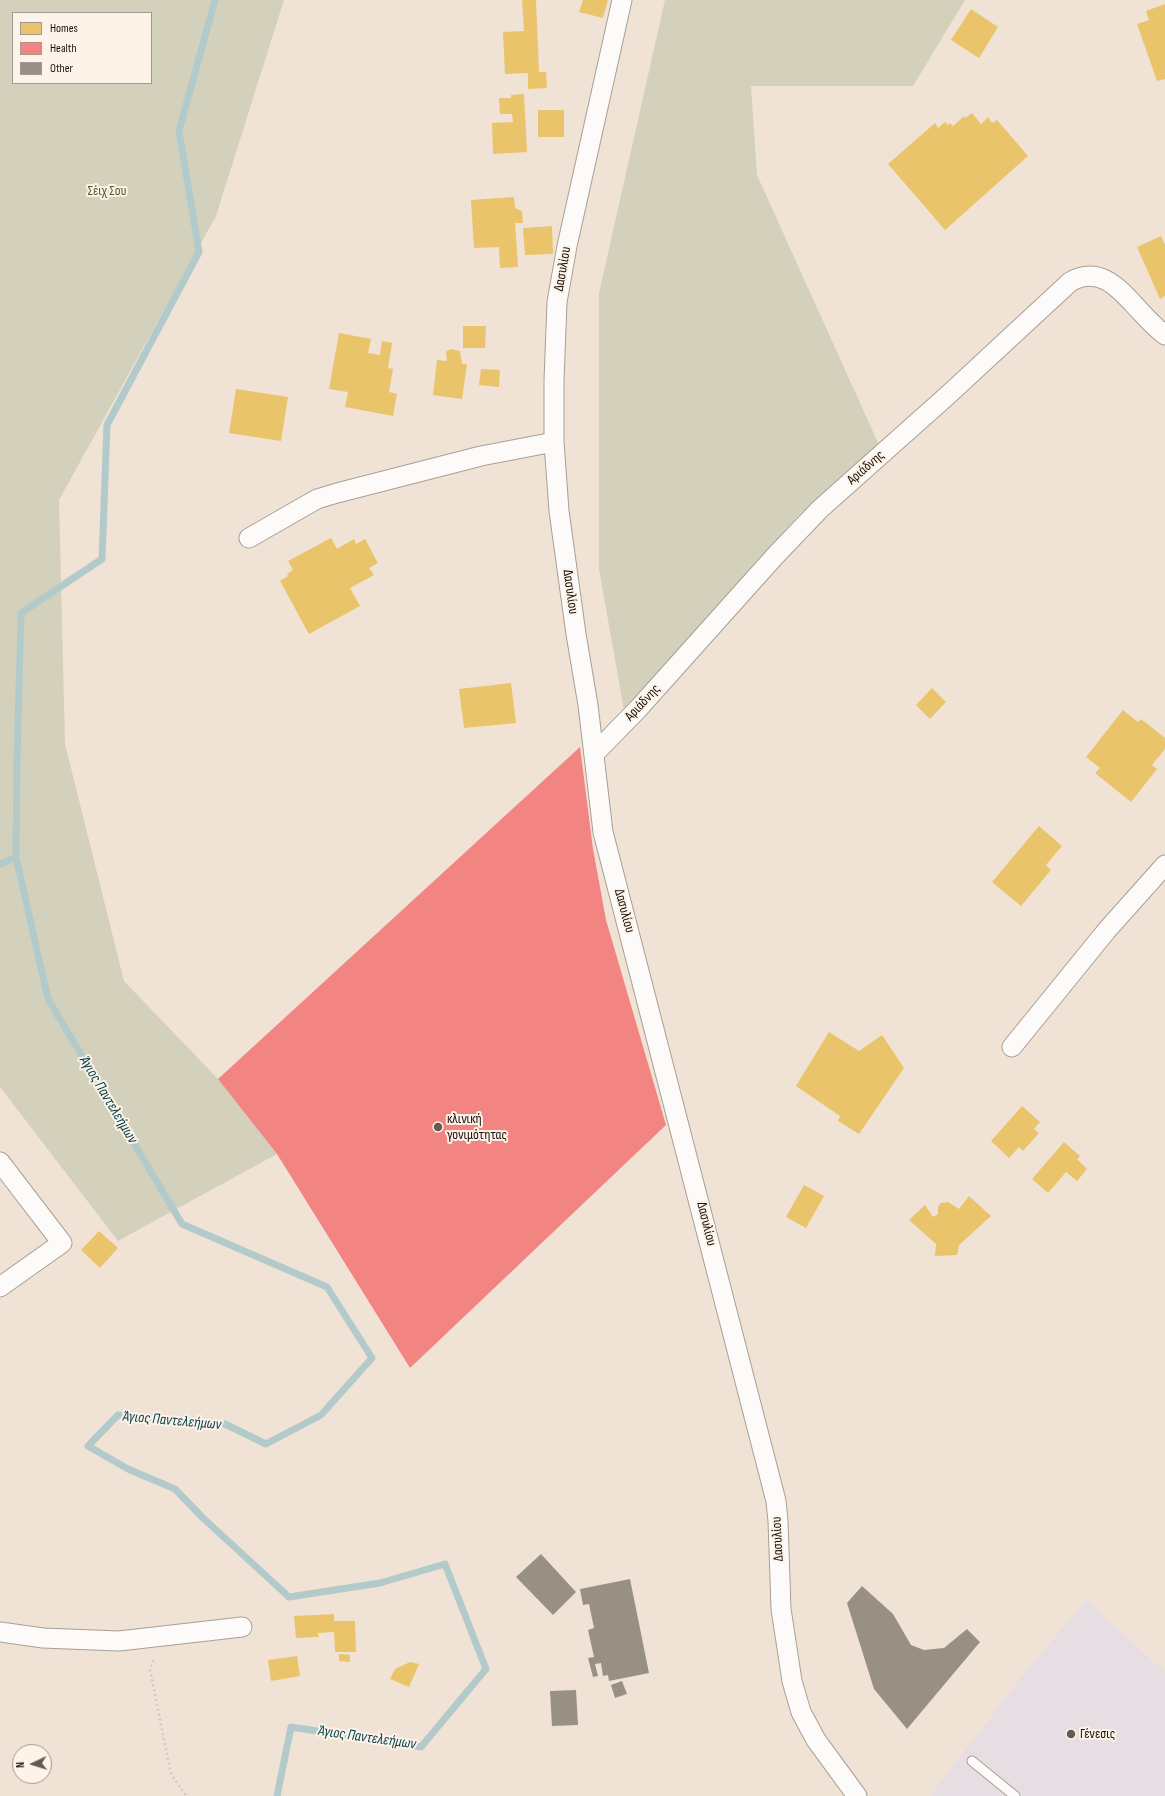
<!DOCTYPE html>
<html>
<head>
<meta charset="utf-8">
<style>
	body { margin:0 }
	#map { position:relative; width:1165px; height:1796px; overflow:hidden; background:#f0e3d5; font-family:"Sofia Sans Condensed",sans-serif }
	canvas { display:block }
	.legend { position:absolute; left:12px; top:12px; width:140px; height:72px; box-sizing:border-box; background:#fdf3e9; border:1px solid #a2988f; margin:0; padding:5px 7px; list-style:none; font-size:12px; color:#191008 }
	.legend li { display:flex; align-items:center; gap:8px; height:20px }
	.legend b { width:20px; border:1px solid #a2988f }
	.north { position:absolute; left:12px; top:1744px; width:40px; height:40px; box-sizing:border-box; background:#fdf3e9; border:1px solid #a2988f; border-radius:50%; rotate:266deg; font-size:11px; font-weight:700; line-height:16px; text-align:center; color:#191008 }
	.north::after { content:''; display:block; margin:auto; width:14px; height:18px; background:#645a50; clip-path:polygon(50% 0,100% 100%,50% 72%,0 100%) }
</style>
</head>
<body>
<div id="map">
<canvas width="1165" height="1796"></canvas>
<ul class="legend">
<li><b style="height:11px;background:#e9c46a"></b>Homes</li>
<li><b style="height:11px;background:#f28482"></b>Health</li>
<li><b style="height:11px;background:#999085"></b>Other</li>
</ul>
<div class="north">N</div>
</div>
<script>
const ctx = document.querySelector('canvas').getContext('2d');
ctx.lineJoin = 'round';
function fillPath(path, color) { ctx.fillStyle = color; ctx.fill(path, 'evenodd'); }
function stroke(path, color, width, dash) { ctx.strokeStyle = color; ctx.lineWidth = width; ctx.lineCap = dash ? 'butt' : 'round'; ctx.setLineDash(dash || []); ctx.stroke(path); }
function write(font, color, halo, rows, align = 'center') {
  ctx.font = font + ' "Sofia Sans Condensed",sans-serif'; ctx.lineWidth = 4; ctx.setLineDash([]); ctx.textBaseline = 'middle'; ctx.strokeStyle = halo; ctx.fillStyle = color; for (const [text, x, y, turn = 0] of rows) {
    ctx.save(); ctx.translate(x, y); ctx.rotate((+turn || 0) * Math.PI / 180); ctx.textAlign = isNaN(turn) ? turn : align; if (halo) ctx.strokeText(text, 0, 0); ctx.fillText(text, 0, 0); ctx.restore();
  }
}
const medical = new Path2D(`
	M1086,1600L1165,1672V1796H930L1026,1671Z`);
const green = new Path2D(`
	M0,0H284L216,216L59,500L65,744L124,981L218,1079L277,1154L118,1241L0,1087ZM13,13H151V83H13Z
	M665,0H965L913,86H751L757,175L879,445L799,515L753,565L656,680L624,710L599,569V293Z`);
const homes = new Path2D(`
	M522,0H536L539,72H546L547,88L528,89V73L505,74L503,32L524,31Z
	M583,0H608L603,18L579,12Z
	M1165,4V79L1157,81L1137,24L1149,20L1146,11Z
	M971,9L998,27L979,58L951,40Z
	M524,94L527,152L493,154L492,123L513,122L512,114H500L499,98H511V95Z
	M538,110H564V137H538Z
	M972,113L981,124L988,117L992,123L997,120L1028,156L945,230L888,164L935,123L938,128L945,122L948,125L950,123L953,126L964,116L965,118Z
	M514,197L515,208L522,211L523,223H515L518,267L500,268L499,247L474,248L471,200Z
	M552,226L553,254L525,255L523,228Z
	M1161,236L1165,245V296L1160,299L1137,247Z
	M463,326H486L485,348H463Z
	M339,333L371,339L368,353L380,355L382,341L392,343L388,368L393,369L389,392L397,394L393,416L345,407L348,392L329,389Z
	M450,349L460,351L462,364H467L462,399L433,395L437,360L447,361L446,352Z
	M481,369L500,370L499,387L479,385Z
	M236,389L288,397L281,441L229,433Z
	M331,538L337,549L354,539L356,544L365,539L378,563L369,568L374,575L350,588L360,606L309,634L280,581L288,576L287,574L293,570L288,561Z
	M511,683L516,723L464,728L459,689Z
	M932,688L946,702L930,719L916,705Z
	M1123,710L1138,722L1141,719L1165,738V749L1152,765L1157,769L1131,802L1095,773L1100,768L1086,757Z
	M1039,826L1062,846L1046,865L1051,870L1021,906L992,882Z
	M829,1032L859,1051L882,1035L904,1068L859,1134L838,1121L840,1116L796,1086Z
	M1022,1106L1040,1122L1034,1129L1039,1133L1023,1151L1019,1147L1009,1158L991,1141Z
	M1064,1142L1080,1156L1077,1159L1087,1169L1077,1181L1066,1172L1048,1193L1032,1179Z
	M804,1185L824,1196L806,1228L786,1217Z
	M969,1196L991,1216L959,1245L957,1255L935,1256L936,1244L909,1220L925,1205L933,1217L938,1214V1207L941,1203L948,1202L959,1209Z
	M99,1231L118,1248L100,1268L81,1250Z
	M334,1614V1621H355L356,1652H335L334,1632L318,1633L319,1637L296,1638L294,1616Z
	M339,1654L350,1655V1662L339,1661Z
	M297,1656L300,1676L271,1681L268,1660Z
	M410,1662L419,1664L409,1687L390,1679L395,1669Z`);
const health = new Path2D(`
	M580,747L593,849L606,920L666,1125L410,1368L277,1154L218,1079Z`);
const stream = new Path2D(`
	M16,857L17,761L21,613L102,559L107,425L199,252L179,131L215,0
	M0,864L16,857L48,999L182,1224L327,1287L372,1358L321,1415L266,1444L225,1424L118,1415L88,1446L128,1469L175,1489L203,1518L289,1597L380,1583L445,1564L486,1669L421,1747L291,1727L277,1796`);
const building = new Path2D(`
	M541,1554L576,1592L553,1615L516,1577Z
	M630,1579L649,1673L609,1681L608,1675L603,1676L601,1663L595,1664L598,1676L593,1677L588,1658L594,1657L588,1630L594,1628L589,1604L583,1605L580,1589Z
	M862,1586L893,1614L911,1645L924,1650L944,1648L967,1629L980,1642L907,1729L874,1689L847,1603Z
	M622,1681L627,1694L615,1698L611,1685Z
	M576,1690L578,1725L552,1726L550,1691Z`);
const path = new Path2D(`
	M153,1660L150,1670L171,1774L186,1796`);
const service = new Path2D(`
	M972,1761L1015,1796`);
const minor = new Path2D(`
	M622,0L567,246L557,302L554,381V442L559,511L576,634L588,705L603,832L776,1501L778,1521L781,1609L792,1681L801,1712L816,1740L857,1796
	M249,538L317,499L337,493L481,456L554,442
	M594,754L638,709L775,556L820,509L948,395L1070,282C1101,264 1121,291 1140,311C1148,320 1156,328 1165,335
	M1012,1047L1107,930L1165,865
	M0,1162L62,1243L0,1287
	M0,1632L43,1638L119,1641L242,1627`);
const markers = [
	[438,1127,5,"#645a50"],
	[1071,1734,5,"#645a50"]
];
const parkNames = [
	["Σέιχ Σου",107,191]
];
const streetNames = [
	["Δασυλίου",563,269,-80],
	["Αριάδνης",866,468,-41],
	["Δασυλίου",570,592,82],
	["Αριάδνης",643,703,-47],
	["Δασυλίου",624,911,75],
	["Δασυλίου",706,1224,76],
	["Δασυλίου",778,1539,-93]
];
const poiNames = [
	["κλινική",447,1119],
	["γονιμότητας",447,1135],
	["Γένεσις",1080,1734]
];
const waterNames = [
	["Άγιος Παντελεήμων",108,1100,59],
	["Άγιος Παντελεήμων",172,1421,5],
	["Άγιος Παντελεήμων",367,1738,8]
];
fillPath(medical, '#e7dee4');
fillPath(green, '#d3d1bb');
fillPath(homes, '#e9c46a');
fillPath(health, '#f28482');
stroke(stream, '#b3cacb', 7);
fillPath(building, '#999085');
stroke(service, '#a89f94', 11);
stroke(minor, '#a89f94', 21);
stroke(path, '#cfcac6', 2.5, [2, 3]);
stroke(service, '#fdfbf9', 9);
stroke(minor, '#fdfbf9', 19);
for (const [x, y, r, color] of markers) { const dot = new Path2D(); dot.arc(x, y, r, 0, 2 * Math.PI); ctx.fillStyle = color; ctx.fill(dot); stroke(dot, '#fdf3e9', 1.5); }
write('14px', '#545c2a', '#fdf3e9', parkNames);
write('14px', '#191008', '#fdf3e9', streetNames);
write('14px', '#191008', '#fdf3e9', poiNames, 'left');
write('italic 15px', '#06424b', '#fdf3e9', waterNames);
</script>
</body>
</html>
